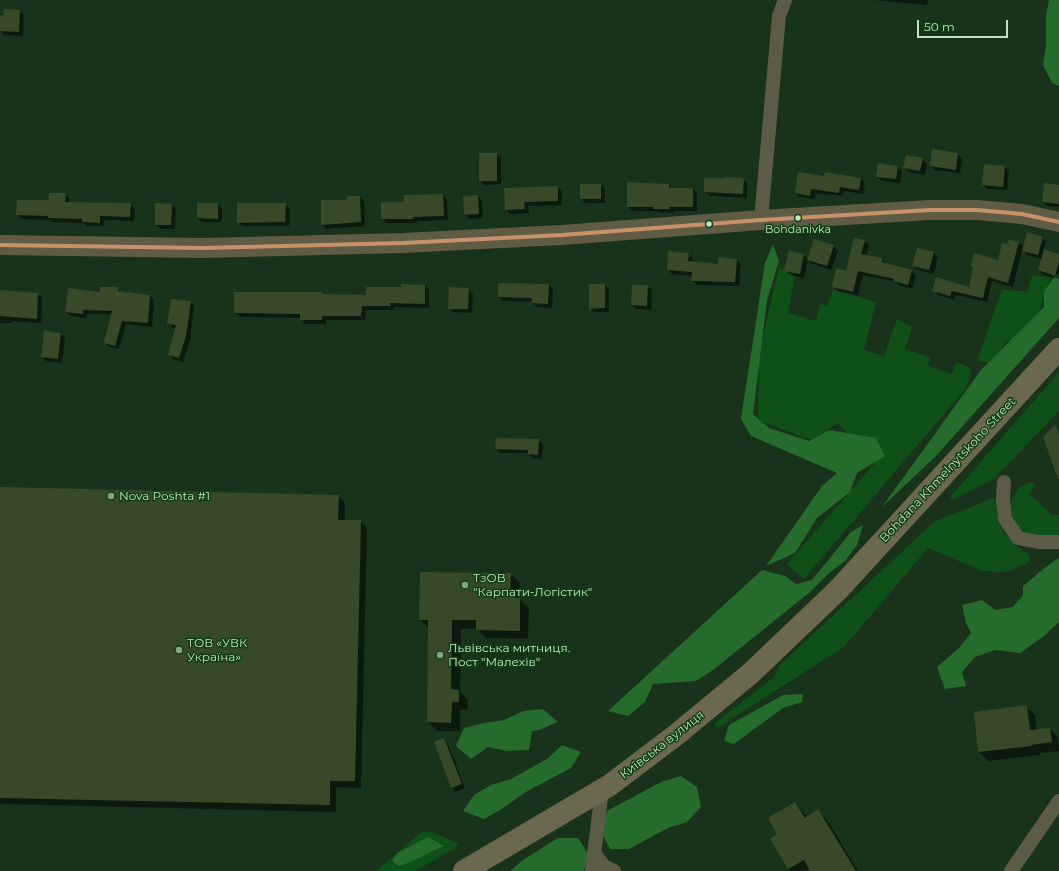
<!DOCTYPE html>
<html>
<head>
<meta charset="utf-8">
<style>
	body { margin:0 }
	#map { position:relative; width:1059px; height:871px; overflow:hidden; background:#18321b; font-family:Montserrat,sans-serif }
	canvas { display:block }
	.scale { position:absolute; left:917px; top:20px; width:91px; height:18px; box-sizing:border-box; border:2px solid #c2e2c2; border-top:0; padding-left:5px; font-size:12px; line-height:14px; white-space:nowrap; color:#c2e2c2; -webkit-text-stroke:3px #0d3d13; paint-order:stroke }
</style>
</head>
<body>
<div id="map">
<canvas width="1059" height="871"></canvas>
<div class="scale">50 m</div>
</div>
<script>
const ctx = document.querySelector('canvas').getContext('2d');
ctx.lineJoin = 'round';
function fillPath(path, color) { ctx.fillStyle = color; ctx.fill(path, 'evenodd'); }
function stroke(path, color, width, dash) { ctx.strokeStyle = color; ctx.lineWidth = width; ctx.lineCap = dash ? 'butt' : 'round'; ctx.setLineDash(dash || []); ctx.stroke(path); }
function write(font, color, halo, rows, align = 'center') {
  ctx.font = font + ' Montserrat,sans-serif'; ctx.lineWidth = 3; ctx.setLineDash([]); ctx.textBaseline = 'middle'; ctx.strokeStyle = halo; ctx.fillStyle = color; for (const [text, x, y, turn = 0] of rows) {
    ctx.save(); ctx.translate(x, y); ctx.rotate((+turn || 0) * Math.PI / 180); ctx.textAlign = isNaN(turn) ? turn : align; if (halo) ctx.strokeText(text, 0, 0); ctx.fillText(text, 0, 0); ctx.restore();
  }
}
const green = new Path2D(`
	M779,268L795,274L788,313L816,321L820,303L827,306L833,290L876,302L864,350L884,356L897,319L912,327L905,349L930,357L928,366L952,374L956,362L971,368L967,387L804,579L787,564L875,463L838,423L811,440L758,420L759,353Z
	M1032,275L1050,278L1033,331L1016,341H1006L995,364L977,361L1002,289L1028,292Z
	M1059,372V411L995,478L955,499H951V496Z
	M1030,482L1035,484L1029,494L1052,515H1059V535L1041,538L1020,533L1010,520V504L1019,487Z
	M994,498L998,502C992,526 1011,542 1029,555L1030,562L1006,572L982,571L928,548L844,647L717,728L714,724L774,677L779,666L934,522Z
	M429,831L451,840L458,844L456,848L415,871H376L420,833Z`);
const forest = new Path2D(`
	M1049,0H1059V86L1052,83L1043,65L1046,44V16Z
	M773,244L779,261L767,300L753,414L769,428L809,441L829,430L876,438L885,456L857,473L850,492L817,518L795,553L766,566L822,486L837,473L751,436L741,419L765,263Z
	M1059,273V318L936,456L882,507L981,370L1044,307V291L1055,276Z
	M863,525L857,545L845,561L828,574L810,592L713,670L696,681L653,684L645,702L628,716L608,711L762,570L785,576L796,584L812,580L851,532Z
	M1059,558V622L1044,636L1020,653L995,650L975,657L962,672L966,686L945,689L937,667L959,648L971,633L966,623L962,605L982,600L995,610L1013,607L1023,595V586C1035,577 1045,566 1059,558Z
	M803,694L802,702L783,708L734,744L724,741L729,725L783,695Z
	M543,709L558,722L539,730L532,731L529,750L507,751L488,747L471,759L456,746L464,728L484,723L504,720L523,711Z
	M562,745L581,752L571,768L524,793L502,809L484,819L463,811L474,795L491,785L511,779L547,759Z
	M681,776L697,787L701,807L687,822L668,828L629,849H610L600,831L607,811L661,782Z
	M428,837L444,846C429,852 414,862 399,866L392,861L398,853Z
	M558,838H578L589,855L584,871H510L523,860Z`);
const shadow = new Path2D(`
	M873,0H928L927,5Z
	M5,10L20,11L24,15L23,36L4,35L0,31Z
	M933,150L958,154L962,159L960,173L935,170L931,165Z
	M496,154L501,158V184L484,185L480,180Z
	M922,159L927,164L925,175L909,172L904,167Z
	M898,167L902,171L900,183L882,181L877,176Z
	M1005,167L1009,171L1007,190L987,189L983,184Z
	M825,177L861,179L865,183L863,194L844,191L843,196L815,193V199L800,197L796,193Z
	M743,179L747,183V198L710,196L705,192Z
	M628,183L669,185L672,189H692L697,193V211H673V213L658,212L657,211H633L628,207Z
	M601,185L605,189V203H585L581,199Z
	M1059,186V207L1047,206L1043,202Z
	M558,187L562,192V205L528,206L529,213L510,214L506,209Z
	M65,194L70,199L69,203L130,204L135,209L134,221L104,220V226H87L84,223L53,222L51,220L22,219L18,215Z
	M443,195L447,200L448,220L417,221V223H386L382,218L405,203Z
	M478,196L482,201L483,218L469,219L465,215Z
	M360,197L364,201L365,226L326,229L322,224Z
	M217,204L222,208V222H202L198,218Z
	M285,204L290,209L289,226H242L238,222Z
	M171,205L176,209L175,229H160L156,225Z
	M1042,237L1046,242L1044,250L1059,255V279L1043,275L1039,270L1042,259L1027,255L1022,250L1013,287L992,281L987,302L956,295L954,300L938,295L934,291L969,288L974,269L972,266L999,261L1008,245L1019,243L1024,247Z
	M864,241L869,245L866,256L882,259L886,264L912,271L916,276L912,289L899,285L896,282L863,275L858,295L838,291L833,286L847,272Z
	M833,246L838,251L831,270L813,264L808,260L804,278L790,275L785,270L804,255L808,259Z
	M918,249L934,253L938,257L934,274L918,270L913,265Z
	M688,254L693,258L692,263L719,265L737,260L741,264L739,286L697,285L692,280L693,276L672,274L668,270Z
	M499,284L549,285L553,289L552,308L537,307L532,302L503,301L499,297Z
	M605,285L609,289V312H594L590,308Z
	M425,286L429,290V308L394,307V310H366L365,320H326V324H305L301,318L240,317L235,313L322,293L324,295L367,296L402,288Z
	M647,286L652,290L651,310L637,309L632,305Z
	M117,288L122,293L150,296L154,300L152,327L126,324L119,349L109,347L105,342L112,314H87V318L71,316L66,312L101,294Z
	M468,289L473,294L472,313L454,312L449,308Z
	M0,291L38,294L42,298L41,323L12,321V323H0Z
	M190,302L194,306L190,341L183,362L173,359L169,354L176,329L173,328L168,324Z
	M60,334L65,338L62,363L46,361L42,357Z
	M538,440L543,444L542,459L533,458L528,453H501L496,448Z
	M0,488L338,496L345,503V521H360L367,528L361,788L336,787V812L0,804Z
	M510,574L520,583L519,599L529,608L528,639L486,638L477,629H461L460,692L468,700L467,710H460V731H437L428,722L429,628L420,619Z
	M1026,707L1035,715L1037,730L1050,729L1058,737L1059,751L1040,753V755L988,761L979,752L975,713Z
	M444,740L448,744L465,788L456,792L452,788Z
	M795,803L807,817L818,811L827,820L858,871H812L811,870L791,871L789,869L771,839L779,835Z`);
const building = new Path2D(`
	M4,9L20,10L19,32L0,31V15L3,16Z
	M932,149L958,153L956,170L930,166Z
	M479,153H497V181H479Z
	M906,155L923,158L920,171L903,168Z
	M878,163L898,166L896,179L876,177Z
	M984,164L1005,166L1003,187L982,185Z
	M798,172L824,176L825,172L861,178L859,190L840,187L839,193L811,189L810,196L795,193Z
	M726,177L744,178L743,194L704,192V178H725Z
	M627,182L669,184V188H693V207H669V209H653V207H627Z
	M1044,183L1059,185V204L1042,202Z
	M580,184H601V199H580Z
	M558,186V201L524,202L525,209L505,210L504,188Z
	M49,193H66L65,202L131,203L130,217L100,216V223L82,222V219L48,218V216L16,215L17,200H49Z
	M443,194L444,216L413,217V219H381V202H404V195Z
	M478,195L479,214L464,215L463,196Z
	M347,196H360L361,222L321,225V200H347Z
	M155,203L172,204L171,225H155Z
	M197,203H218V219L197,218Z
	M237,203H286L285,222L237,223Z
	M1027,232L1043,237L1038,255L1022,251Z
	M854,238L865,240L861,254L882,258V262L912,270L908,285L893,281L894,279L858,271L853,292L832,287L836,268L846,271Z
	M814,239L834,245L827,266L807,260Z
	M1009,239L1019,242L1008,283L988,277L983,298L952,291L950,296L932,291L936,277L969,287L973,267L971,266L974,253L998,260L1002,243L1007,244Z
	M917,248L934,252L929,270L912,266Z
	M1044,249L1059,254V262L1055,276L1038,270Z
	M668,251L689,253L688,261L718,264L719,257L737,259L735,282L691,281L692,272L667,270Z
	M789,251L804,254L800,274L784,271Z
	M498,283L549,284L548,304L531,303L532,298L498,297Z
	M401,284L425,285V304L390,303V306H362L361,316H322V320H300V314L234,313V292H322V294L366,295V287H401Z
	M589,284H605V308L589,309Z
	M632,285H648L647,306L631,305Z
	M100,287H118V291L150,295L148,323L122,321L115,346L104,343L112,311L83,310V314L65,312L68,288L100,292Z
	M449,287L469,288L468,309H448Z
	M0,290L38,293L37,319L0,316Z
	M171,299L191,301L186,336L179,358L168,355L176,325L167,324Z
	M44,331L61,333L58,359L41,357Z
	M1055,424L1059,434V479H1058L1043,437Z
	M496,438L539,439L538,455L528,454V450L495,449Z
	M0,487L339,495L338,520H361L355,781H330V805L0,798Z
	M420,572L511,573L510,597L520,598V631L476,630V620H452L451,689L459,690V702H452L451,723L427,722L428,620H419Z
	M1027,705L1030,730L1050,728L1052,742L1031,745L1032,746L978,752L974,712Z
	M444,738L462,784L451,788L434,742Z
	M795,802L805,818L818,809L856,871H810L804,860L788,869L770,839L777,834L768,818Z`);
const street = new Path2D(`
	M761,220L779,16L785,0
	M1004,482L1003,499L1005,519L1018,538L1038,542H1059
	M594,853L604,866L614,871
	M592,871L602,790
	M1011,871L1059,801`);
const secondary = new Path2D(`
	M0,245L203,248L403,243L562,235L761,220L930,210H977L1022,214L1059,222`);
const highway = new Path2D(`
	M464,871L610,785L676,735L751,673L838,590L1059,349`);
const bus1 = new Path2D(`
	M0,245L203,248L403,243L562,235L761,220L930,210H977L1022,214L1059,222`);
const markers = [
	[798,218,3.5,"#c2e2c2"],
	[709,224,3.5,"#c2e2c2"],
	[111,496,4,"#86a488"],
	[465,585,4,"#86a488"],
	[179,650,4,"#86a488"],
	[440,655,4,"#86a488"]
];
const busNames = [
	["Bohdanivka",798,230]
];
const streetNames = [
	["Bohdana Khmelnytskoho Street",948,470,-47],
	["Київська вулиця",662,745,-38]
];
const poiNames = [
	["Nova Poshta #1",119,496],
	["ТзОВ",473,578],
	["\"Карпати-Логістик\"",473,592],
	["ТОВ «УВК",187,643],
	["Україна»",187,657],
	["Львівська митниця.",448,648],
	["Пост \"Малехів\"",448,662]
];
fillPath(green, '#0f5019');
fillPath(forest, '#256c2c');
fillPath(shadow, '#0007');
fillPath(building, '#374928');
stroke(street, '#5c5b48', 14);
stroke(secondary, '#5f5b45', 20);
stroke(highway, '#6c674f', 22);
stroke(bus1, '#c7916a', 4);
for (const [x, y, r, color] of markers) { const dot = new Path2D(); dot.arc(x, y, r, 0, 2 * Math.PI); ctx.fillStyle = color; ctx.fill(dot); stroke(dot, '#0d3d13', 1.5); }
write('11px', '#c2e2c2', '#0d3d13', busNames);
write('12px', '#c2e2c2', '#0d3d13', streetNames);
write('12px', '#c2e2c2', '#0d3d13', poiNames, 'left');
</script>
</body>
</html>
